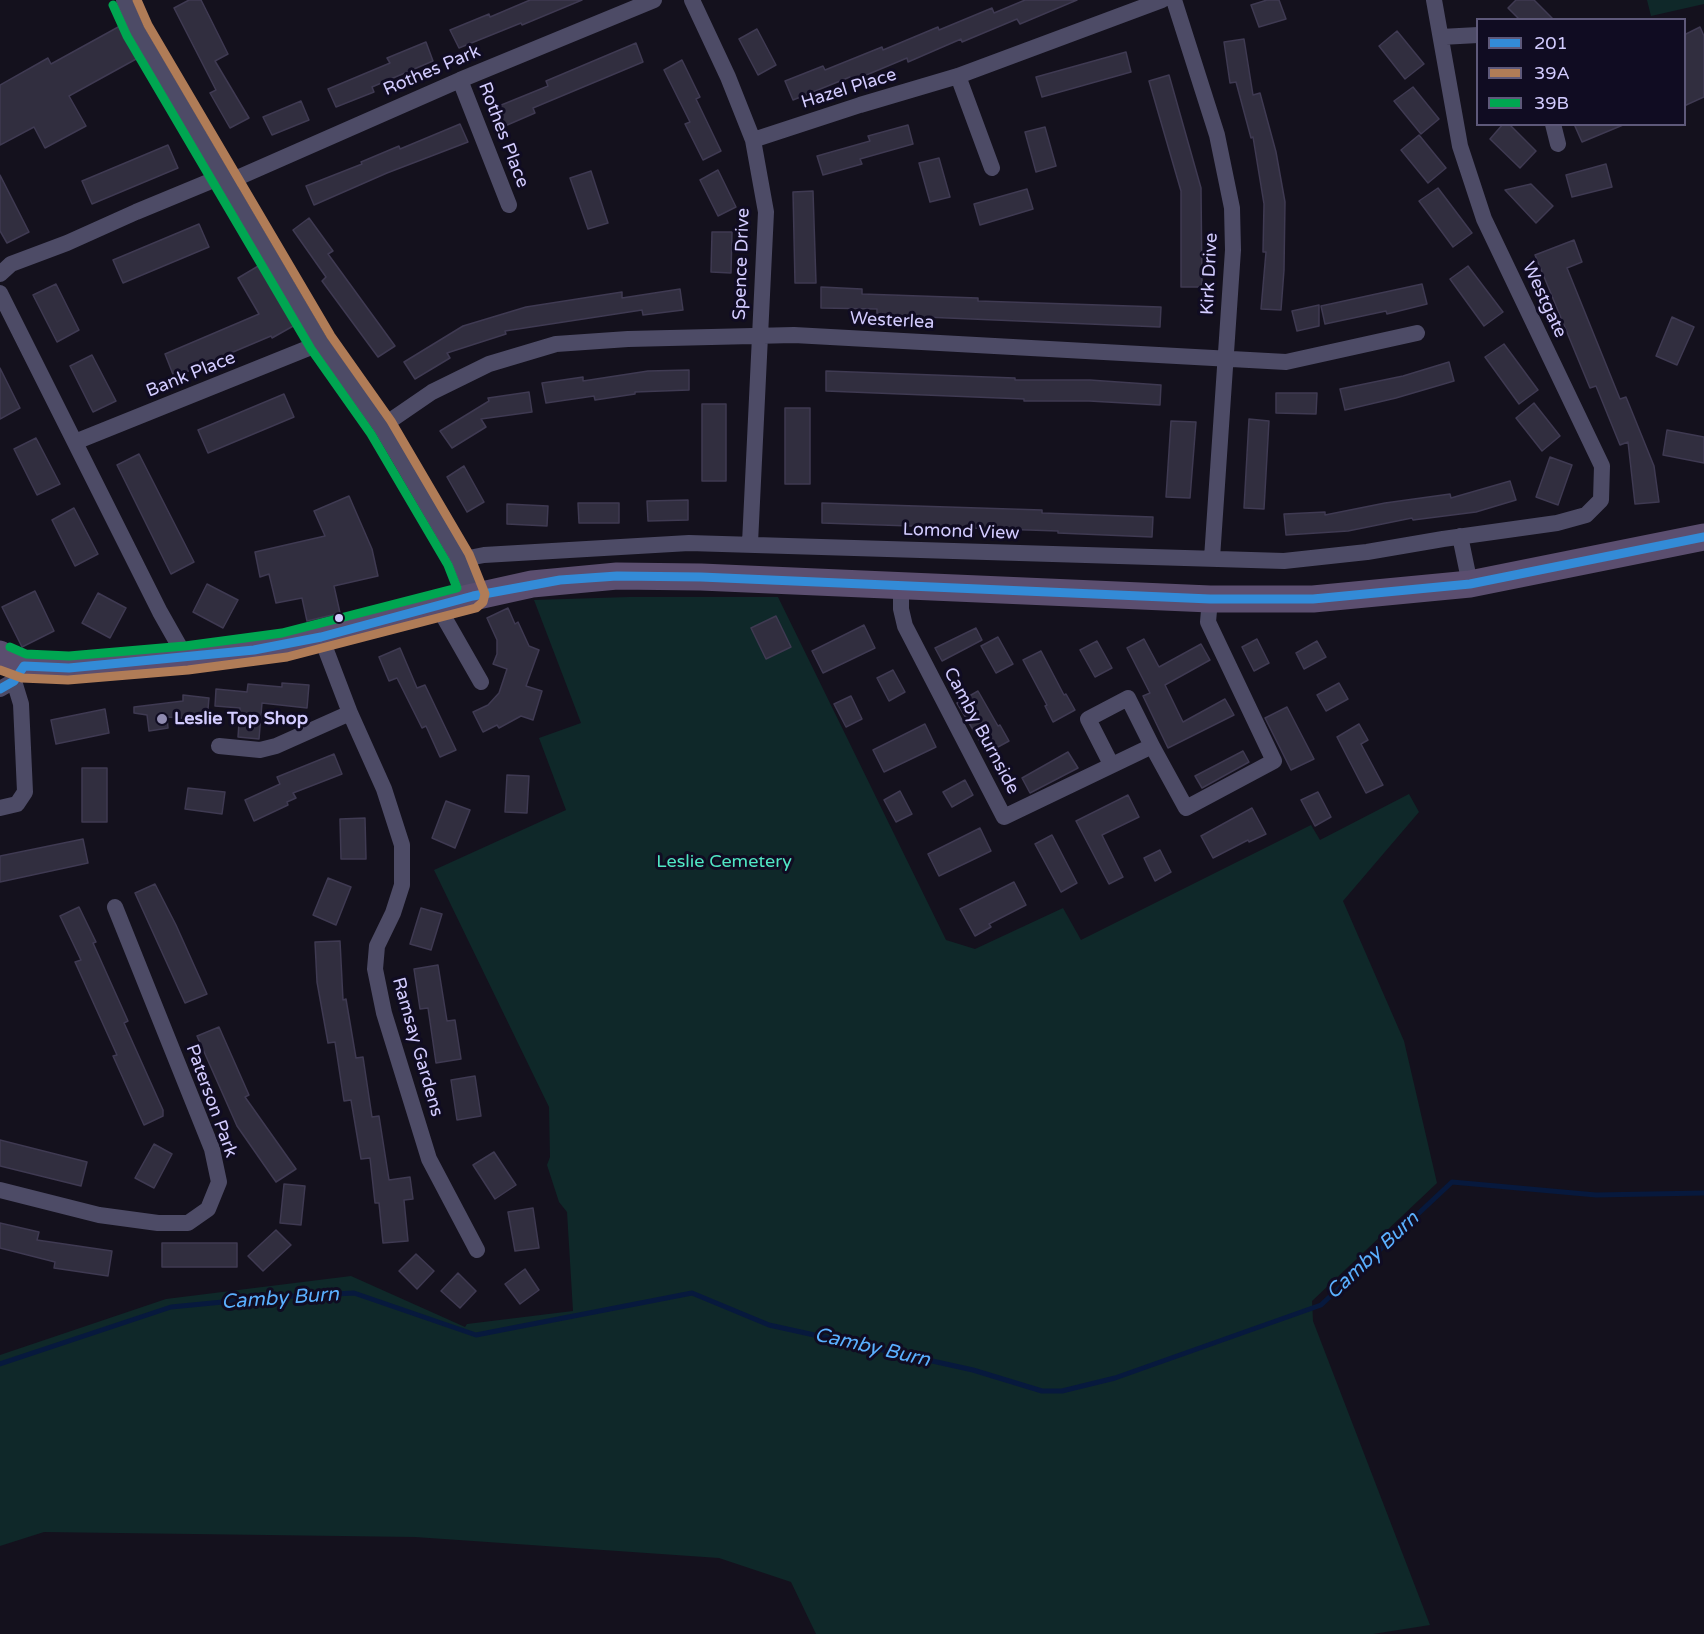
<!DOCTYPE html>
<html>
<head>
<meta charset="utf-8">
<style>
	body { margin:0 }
	#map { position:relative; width:1704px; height:1634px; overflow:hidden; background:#14111d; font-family:"Varela Round",sans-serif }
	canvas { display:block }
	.legend { position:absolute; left:1476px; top:18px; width:210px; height:108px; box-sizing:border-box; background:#100c22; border:2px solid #5e597a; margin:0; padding:8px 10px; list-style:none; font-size:18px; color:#d3ccff }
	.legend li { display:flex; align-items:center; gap:12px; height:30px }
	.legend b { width:30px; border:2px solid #5e597a }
</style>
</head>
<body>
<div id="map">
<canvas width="1704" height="1634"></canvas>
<ul class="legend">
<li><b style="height:8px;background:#338bd7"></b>201</li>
<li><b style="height:8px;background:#b07c57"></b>39A</li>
<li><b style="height:8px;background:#00a651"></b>39B</li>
</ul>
</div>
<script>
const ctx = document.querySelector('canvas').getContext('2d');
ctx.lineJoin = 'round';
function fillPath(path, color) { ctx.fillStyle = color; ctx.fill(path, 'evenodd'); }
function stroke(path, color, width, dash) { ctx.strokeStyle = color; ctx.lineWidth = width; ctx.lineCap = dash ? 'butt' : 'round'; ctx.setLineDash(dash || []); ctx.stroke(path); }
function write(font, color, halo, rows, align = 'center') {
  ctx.font = font + ' "Varela Round",sans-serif'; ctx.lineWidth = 6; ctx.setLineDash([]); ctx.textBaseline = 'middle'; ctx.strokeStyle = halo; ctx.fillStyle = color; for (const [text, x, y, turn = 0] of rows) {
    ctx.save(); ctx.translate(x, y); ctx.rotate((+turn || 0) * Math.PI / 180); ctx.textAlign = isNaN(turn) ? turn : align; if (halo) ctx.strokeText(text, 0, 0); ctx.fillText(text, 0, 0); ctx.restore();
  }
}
const green = new Path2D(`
	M1647,0H1704V4L1651,16Z
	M629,597H778L946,940L975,949L1063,908L1081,940L1311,825L1320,840L1409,794L1419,812L1343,901L1404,1041L1437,1183L1312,1301L1313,1321L1430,1625L1373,1634H816L791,1582L719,1558L415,1537L44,1532L0,1546V1355L166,1299L351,1276L465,1327L467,1324L573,1311L567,1212L559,1202L547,1165L550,1157L549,1107L434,870L566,810L539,738L581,723L534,600Z`);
const stream = new Path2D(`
	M0,1364L171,1307L275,1297L354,1293L476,1335L692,1293L769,1325L973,1370L1042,1391H1062L1115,1378L1321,1305L1452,1182L1596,1195L1704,1193`);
const building = new Path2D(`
	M189,0H201L228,54L215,61L249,118L230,128L210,93L216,90L174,8Z
	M530,0H582L522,25L521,23L459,48L450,30L489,14L490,17Z
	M1025,0H1077L1020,24L1017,19L962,42L961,39L908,62L907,58L852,81L850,77L793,100L785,81L823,66L825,70L882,47L883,50L938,27L939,30L992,8L994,13Z
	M1267,0H1279L1286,19L1259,27L1251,5Z
	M1516,0H1534L1554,20H1520L1508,8Z
	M120,26L138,58L69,96L86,126L45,148L34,127L0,145V85L48,58L51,64Z
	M1700,27L1704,36V97L1684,106V35Z
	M757,29L776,65L758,75L739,39Z
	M1397,31L1424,64L1405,79L1379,46Z
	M1244,39L1253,95L1260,93L1276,152L1285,202L1284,270L1281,310L1261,309L1266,252H1263L1264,204L1253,137L1251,138L1236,82L1230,83L1224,42Z
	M426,42L433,61L372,87L374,92L336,107L328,89L390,63L387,58Z
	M636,43L643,62L533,108L535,113L498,129L489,110L548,86L546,81Z
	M1126,52L1131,72L1042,97L1036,77Z
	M682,60L700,97L696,99L721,151L703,160L685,124L690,122L664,70Z
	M1169,75L1201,188L1202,287H1181V191L1149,81Z
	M1413,87L1439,119L1421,134L1394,101Z
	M301,101L309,120L272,135L263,117Z
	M460,124L468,142L387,173L314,205L306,186L362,164L361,162L399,146L400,149Z
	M1503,124H1509L1536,151L1520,168L1490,139Z
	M1574,124H1623V125L1582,142Z
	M908,125L913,144L860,159L862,164L823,175L817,156L870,141L868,136Z
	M1045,127L1056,166L1036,172L1025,132Z
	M1419,135L1446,168L1428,183L1401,150Z
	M168,145L178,168L92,204L82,181Z
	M939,158L950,197L930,202L919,163Z
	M1606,164L1612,187L1572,197L1566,175Z
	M718,170L736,207L718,216L700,180Z
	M591,171L608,223L588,229L570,178Z
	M0,175L29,232L7,243L0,231Z
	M1531,184L1553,206L1536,223L1505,190Z
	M1438,188L1472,233L1453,247L1419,201Z
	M1027,189L1033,209L980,225L974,204Z
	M813,191L816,283H795L793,192Z
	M309,218L333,251L328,254L395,346L378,357L322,281L326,277L293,230Z
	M199,224L209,247L123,283L113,260Z
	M712,232H732L731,273L711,272Z
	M1574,240L1582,262L1567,268L1620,399L1626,397L1654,466L1659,502L1635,504L1628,442L1620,445L1596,386L1590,388L1535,255Z
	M260,265L295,325L272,338L271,336L174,377L165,354L259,314L238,278Z
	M1468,266L1503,312L1484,326L1450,279Z
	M56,284L79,330L57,342L33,295Z
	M1422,284L1427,304L1387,314L1386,311L1325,324L1321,306Z
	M821,287L862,289V294L978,298V301L1161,307L1160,327L877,315V309L821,308Z
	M680,289L683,310L643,315L642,310L505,331L506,334L447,353L450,358L415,379L404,362L463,326L526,307L622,292V298Z
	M1319,305V326L1297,331L1292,311Z
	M1672,317L1694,327L1677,365L1656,356Z
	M1504,344L1538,390L1519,404L1485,357Z
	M92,355L116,401L93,412L70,366Z
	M1449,362L1454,381L1396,398L1345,410L1340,389L1403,376Z
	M0,368L20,408L0,419Z
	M689,370V390L635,392V394L595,400L594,396L546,403L542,383L583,377V381L648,371Z
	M826,371L1015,378V380H1090L1161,385L1160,405L1089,401H1024V399L826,391Z
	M529,392L532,412L481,419L486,427L452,448L440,431L489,401L488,398Z
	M1276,393H1317L1316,414L1276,413Z
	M284,394L294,417L208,453L198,430Z
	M1534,403L1560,436L1542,451L1516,418Z
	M702,404H726V481H702Z
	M785,408H810V484H785Z
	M1249,419L1269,421L1264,509L1244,508Z
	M1171,421L1196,422L1190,498L1166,497Z
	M1667,430L1704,437V463L1663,455Z
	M36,438L60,484L37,495L14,449Z
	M139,454L194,562L171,574L117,465Z
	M1550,457L1572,465L1558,505L1536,497Z
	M464,466L484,502L467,512L447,477Z
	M1510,481L1516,500L1476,512L1413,520L1412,518L1348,531L1286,535L1284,514L1325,512V515L1385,503L1450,494L1451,498Z
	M349,496L372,549L378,576L334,586L340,613L307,621L302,598L276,603L269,574L260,577L255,552L325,536L314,511Z
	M688,500V520L648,521L647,501Z
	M578,503H619V523H579Z
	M822,503L1042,510V513L1153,517L1152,537L1058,533V531L822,523Z
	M507,504L548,506L547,526L507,524Z
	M74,508L98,554L75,566L52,520Z
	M207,584L238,600L223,628L193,612Z
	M35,591L54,631L22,647L2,607Z
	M98,593L126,608L110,638L82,623Z
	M508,608L515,624L518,622L529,646L539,650L526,686L542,691L533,720L521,716L499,728L497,725L483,732L473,712L488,705L499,693L507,669L493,664L497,654V640L487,618Z
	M776,616L791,647L766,659L751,628Z
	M864,625L875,648L823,673L812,651Z
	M976,628L982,640L942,661L935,648Z
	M998,637L1013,664L996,673L981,646Z
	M1144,639L1159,667L1201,644L1210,660L1165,685L1183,722L1225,699L1234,715L1168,748L1143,696L1150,693L1127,648Z
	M1257,639L1269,663L1254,671L1242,647Z
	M1097,641L1112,668L1095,677L1080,650Z
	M1317,641L1326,657L1304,669L1296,653Z
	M400,648L417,688L425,685L456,750L440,757L426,726L422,728L397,678L389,681L379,657Z
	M1041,651L1064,695L1066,694L1075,710L1053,722L1045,706L1047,705L1023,660Z
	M893,670L905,692L889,701L877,678Z
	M282,683L309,685L307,708L262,703L259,739L238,737L240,708L215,706L216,689L247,692L248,684L282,687Z
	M1339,683L1348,699L1326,711L1317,695Z
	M978,691L998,726L1000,725L1009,741L987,753L957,703Z
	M183,695L209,698L207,720L167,717L168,728L149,731L147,715L134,713V707L183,701Z
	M851,696L862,719L846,727L834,704Z
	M1287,707L1314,759L1291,770L1265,718Z
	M105,709L109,733L56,744L51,720Z
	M925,724L936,747L884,772L873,750Z
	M1359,724L1368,740L1361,744L1383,785L1366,793L1337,737Z
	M1243,751L1249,762L1202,788L1195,776Z
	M1068,752L1078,768L1030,793L1022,778Z
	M334,754L342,774L293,793L296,798L287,802L288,805L254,821L245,800L280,784L277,777Z
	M82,768H107V822H82Z
	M507,775L529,776L527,813L505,812Z
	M965,780L973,795L952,807L943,792Z
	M188,788L225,792L222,814L185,809Z
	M900,791L912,814L896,822L884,800Z
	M1318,792L1331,817L1315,826L1301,800Z
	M1128,795L1139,817L1102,835L1123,877L1109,884L1076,821Z
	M446,801L470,810L455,848L432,838Z
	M1252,808L1266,834L1249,842L1248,840L1213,858L1201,836Z
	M365,818L366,859H341L340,819Z
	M980,828L991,851L939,876L928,854Z
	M1052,835L1077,883L1061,892L1035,844Z
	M83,839L88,863L0,882V856Z
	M1160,850L1171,872L1155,881L1144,858Z
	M328,878L351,887L336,925L313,915Z
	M1014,882L1026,905L989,924L991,927L975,936L960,909Z
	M155,884L176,925L207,994L185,1003L135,893Z
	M79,907L96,942L93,943L128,1021L124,1023L163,1110V1116L144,1125L113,1056L117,1055L75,962L81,960L60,916Z
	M421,908L442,914L431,950L410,944Z
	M340,941L343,1000L346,999L356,1058L363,1057L372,1117L379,1116L389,1180L410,1177L413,1199L404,1200L408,1241L383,1243L379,1203H375L370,1158L361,1159L351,1100L344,1101L335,1042L328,1043L317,982L315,942Z
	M438,965L447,1021L455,1020L461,1059L436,1063L428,1008L420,1009L414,969Z
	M219,1027L249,1095L245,1097L296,1169L276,1182L237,1126L197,1036Z
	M475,1076L481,1116L457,1120L451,1080Z
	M0,1140L87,1162L81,1186L0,1166Z
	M154,1144L172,1154L154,1188L135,1178Z
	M494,1152L516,1185L495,1199L473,1165Z
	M284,1184L305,1186L301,1225L280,1223Z
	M533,1208L539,1248L515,1251L508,1212Z
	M0,1223L39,1232L37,1240L112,1251L108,1276L54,1268L55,1262L0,1248Z
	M276,1230L291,1245L263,1271L248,1256Z
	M162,1243H237V1267H162Z
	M416,1254L434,1271L417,1289L399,1271Z
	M525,1269L539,1290L520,1304L505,1284Z
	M458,1273L476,1291L460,1308L441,1291Z`);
const street = new Path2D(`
	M124,0L137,30L321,343L381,427L400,459L459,560L473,596
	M692,0L728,77L753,140L766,212L750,543
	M1174,0L1217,135L1232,208L1233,250L1212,558
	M1441,37L1478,35
	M958,76L992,168
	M460,80L509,205
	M1553,124L1558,144
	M753,140L860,105L958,76L1162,0
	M228,182L460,80L654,0
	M0,274L11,264L67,243L136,212L223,176
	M0,293L160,612L186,658
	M381,427L432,392L489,364L556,344L628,339L794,335L1286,362L1417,333
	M75,442L321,343
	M1460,536L1470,584
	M459,560L484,555L689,543L1284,561L1367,552L1443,539L1557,523L1586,515L1601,500L1602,466L1484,219L1460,146L1434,0
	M901,585V609L905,626L1004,817L1152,746L1186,808L1274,761L1208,622L1210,599
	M437,605L481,682
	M321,637L350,713L384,789L402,845V885L393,913L377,946L375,969L384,1013L429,1159L477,1250
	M0,689L14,681L20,672
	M219,746L260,750L276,746L350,713
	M1111,764L1088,719L1128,698L1152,746
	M0,808L17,804L25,792L21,704L14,681
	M0,1190L99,1215L158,1223H188L208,1209L219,1182L212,1149L115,907`);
const primary = new Path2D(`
	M0,654L3,658L24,666L69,668L186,658L284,645L437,605L532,584L617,576L701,577L1210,599H1313L1470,584L1704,537`);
const bus1 = new Path2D(`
	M0,689L14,681L24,666L69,668L254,650L321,637L473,596L560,580L617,576L701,577L1210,599H1313L1470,584L1704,537`);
const bus2 = new Path2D(`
	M0,670L22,678L68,680L188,670L287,657L476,608L483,602L485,594L469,554L391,421L331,336L148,25L137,0`);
const bus3 = new Path2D(`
	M10,647L26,654L69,656L185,646L282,633L457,588L448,565L371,434L311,349L127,36L113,5`);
const markers = [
	[339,618,5,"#d3ccff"],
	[162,719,6,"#908bb0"]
];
const streetNames = [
	["Rothes Park",432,71,-23],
	["Hazel Place",849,89,-17],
	["Rothes Place",503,135,69],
	["Spence Drive",742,264,-88],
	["Kirk Drive",1210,274,-87],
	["Westgate",1544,300,65],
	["Westerlea",892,321,3],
	["Bank Place",191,375,-22],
	["Lomond View",961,532,2],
	["Camby Burnside",981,731,62],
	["Ramsay Gardens",417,1047,74],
	["Paterson Park",211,1101,70]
];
const poiNames = [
	["Leslie Top Shop",174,719]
];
const parkNames = [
	["Leslie Cemetery",724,862]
];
const waterNames = [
	["Camby Burn",1373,1256,-43],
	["Camby Burn",280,1299,-4],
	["Camby Burn",872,1348,13]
];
fillPath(green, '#0f2829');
stroke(stream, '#07193d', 5);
fillPath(building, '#312e3f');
stroke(building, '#3f3a52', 1.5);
stroke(street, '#4d4b66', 16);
stroke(primary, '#5b4e6f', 27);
stroke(bus1, '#338bd7', 9);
stroke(bus2, '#b07c57', 9);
stroke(bus3, '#00a651', 9);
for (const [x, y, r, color] of markers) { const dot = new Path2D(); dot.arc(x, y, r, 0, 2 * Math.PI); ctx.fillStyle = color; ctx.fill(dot); stroke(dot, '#100c22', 2); }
write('18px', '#d3ccff', '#100c22', streetNames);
write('bold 18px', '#d3ccff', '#100c22', poiNames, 'left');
write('18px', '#50e7c4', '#100c22', parkNames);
write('italic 20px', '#5ab0ff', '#100c22', waterNames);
</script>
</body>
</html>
